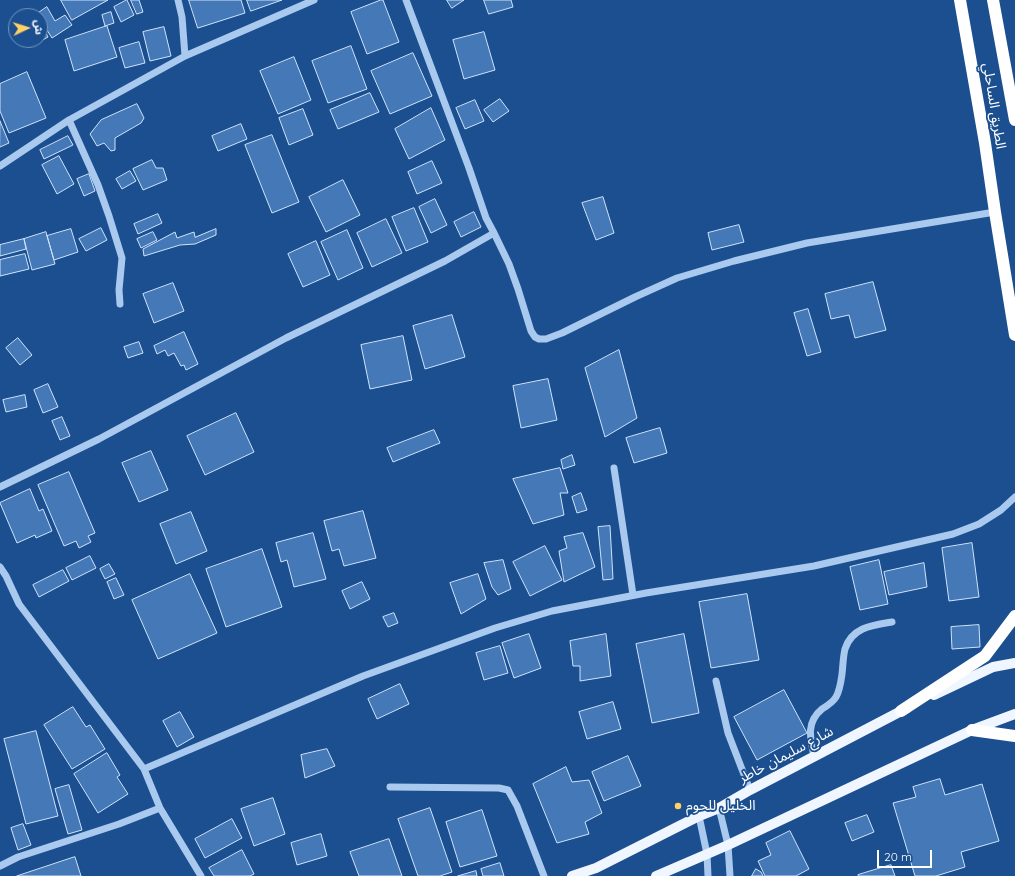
<!DOCTYPE html>
<html>
<head>
<meta charset="utf-8">
<style>
	body { margin:0 }
	#map { position:relative; width:1015px; height:876px; overflow:hidden; background:#1b4f8f; font-family:Quicksand,"Noto Sans Arabic",sans-serif }
	canvas { display:block }
	.north { position:absolute; left:8px; top:8px; width:40px; height:40px; box-sizing:border-box; background:#1b4f8f; border:1px solid #7695bc; border-radius:50%; rotate:86deg; font-size:11px; font-weight:700; line-height:16px; text-align:center; color:#fff }
	.north::after { content:''; display:block; margin:auto; width:14px; height:18px; background:#ffd166; clip-path:polygon(50% 0,100% 100%,50% 72%,0 100%) }
	.scale { position:absolute; left:877px; top:850px; width:55px; height:18px; box-sizing:border-box; border:2px solid #fff; border-top:0; padding-left:5px; font-size:12px; line-height:14px; white-space:nowrap; color:#fff; -webkit-text-stroke:3px #1b4f8f; paint-order:stroke }
</style>
</head>
<body>
<div id="map">
<canvas width="1015" height="876"></canvas>
<div class="north">ش</div>
<div class="scale">20 m</div>
</div>
<script>
const ctx = document.querySelector('canvas').getContext('2d');
ctx.lineJoin = 'round';
function fillPath(path, color) { ctx.fillStyle = color; ctx.fill(path, 'evenodd'); }
function stroke(path, color, width, dash) { ctx.strokeStyle = color; ctx.lineWidth = width; ctx.lineCap = dash ? 'butt' : 'round'; ctx.setLineDash(dash || []); ctx.stroke(path); }
function write(font, color, halo, rows, align = 'center') {
  ctx.font = font + ' Quicksand,"Noto Sans Arabic",sans-serif'; ctx.lineWidth = 3.5; ctx.setLineDash([]); ctx.textBaseline = 'middle'; ctx.strokeStyle = halo; ctx.fillStyle = color; for (const [text, x, y, turn = 0] of rows) {
    ctx.save(); ctx.translate(x, y); ctx.rotate((+turn || 0) * Math.PI / 180); ctx.textAlign = isNaN(turn) ? turn : align; if (halo) ctx.strokeText(text, 0, 0); ctx.fillText(text, 0, 0); ctx.restore();
  }
}
const building = new Path2D(`
	M61,0H108L72,20Z
	M127,0L134,15L121,22L114,7Z
	M131,0H139L143,12L137,14Z
	M189,0H241L245,13L198,28Z
	M247,0H282L251,11Z
	M381,0H383L399,42L367,54L351,12Z
	M447,0H464L452,8Z
	M484,0H511L513,7L489,14Z
	M47,7L55,21L65,15L72,25L52,38L40,19V16H38L37,14Z
	M111,12L114,23L105,26L102,15Z
	M40,22L48,37L30,47L27,40H40Z
	M107,26L117,57L74,71L65,40Z
	M164,27L171,56L150,61L143,32Z
	M484,32L495,70L464,79L453,40Z
	M139,42L145,63L125,68L119,48Z
	M351,46L367,89L328,103L312,61Z
	M413,53L432,96L390,114L371,71Z
	M294,57L311,100L278,114L260,71Z
	M27,72L46,118L9,133L0,111V84Z
	M370,93L379,112L338,129L330,110Z
	M500,99L509,111L493,122L484,110Z
	M475,100L484,121L465,129L456,108Z
	M137,104L144,118L141,123L115,138V150L111,151L104,143L97,146L90,134L101,120Z
	M431,108L445,140L409,159L395,129Z
	M303,109L313,135L289,145L279,118Z
	M0,121L9,143L0,147Z
	M241,124L247,139L218,151L212,136Z
	M272,135L299,202L272,213L245,145Z
	M68,136L73,145L44,159L40,150Z
	M59,156L74,184L57,194L42,165Z
	M152,160L156,168H163L167,180L143,190L133,169Z
	M432,161L442,183L417,194L408,172Z
	M130,171L136,181L122,189L116,179Z
	M89,174L95,191L84,196L77,179Z
	M343,180L360,215L326,232L309,197Z
	M603,197L614,233L596,240L582,203Z
	M435,199L447,225L431,233L419,207Z
	M414,208L428,242L406,251L392,217Z
	M474,212L481,227L461,237L454,222Z
	M158,214L162,223L138,234L134,224Z
	M386,219L402,253L372,267L357,233Z
	M739,225L744,242L712,250L708,233Z
	M101,228L107,240L86,251L79,239Z
	M71,229L78,252L54,260L47,236Z
	M216,229V235L195,244L180,245L144,256L143,249L175,232L177,238L194,232L195,237Z
	M347,230L363,268L338,280L321,242Z
	M46,232L55,264L32,270L24,239Z
	M153,232L157,240L141,248L137,239Z
	M24,239L26,249L0,256V245Z
	M316,241L330,275L303,287L288,254Z
	M25,254L29,269L0,276V260Z
	M873,282L886,330L855,338L849,315L831,319L825,294Z
	M173,283L184,311L154,323L143,294Z
	M808,309L821,352L807,356L794,313Z
	M452,315L465,357L425,369L413,326Z
	M184,332L198,364L186,370L184,365L181,366L174,353L168,356L165,350L157,354L154,346Z
	M403,336L412,380L370,389L361,345Z
	M18,338L32,355L20,365L6,348Z
	M139,342L143,353L128,358L124,347Z
	M619,350L637,418L605,437L585,368Z
	M548,379L557,420L521,428L513,386Z
	M48,384L58,407L43,413L34,390Z
	M25,395L27,407L6,412L3,400Z
	M236,413L254,452L205,475L187,436Z
	M62,417L70,436L60,440L52,421Z
	M660,428L667,453L634,463L626,438Z
	M434,430L440,443L393,462L387,448Z
	M151,451L168,490L139,502L122,463Z
	M572,455L575,465L563,469L561,460Z
	M560,468L568,493H560L564,515L533,524L513,479Z
	M69,472L95,533L88,536L91,542L79,548L76,541L64,546L38,485Z
	M30,489L39,511L43,509L52,531L36,538L35,535L17,543L0,503Z
	M581,493L587,510L577,513L572,497Z
	M363,511L376,558L344,566L339,549L332,551L324,521Z
	M191,512L207,551L176,564L160,524Z
	M610,526L613,579L603,580L598,527Z
	M313,533L326,579L294,587L287,560L281,562L276,543Z
	M583,533L595,567L564,582L559,551L567,548L564,537Z
	M972,543L979,597L949,601L942,548Z
	M545,546L562,580L530,596L513,562Z
	M262,549L282,607L226,627L206,569Z
	M90,556L96,568L72,580L66,568Z
	M503,560L511,589L498,595L492,587L484,563Z
	M879,560L888,604L860,610L850,567Z
	M924,563L927,587L889,595L884,572Z
	M109,564L115,574L105,579L100,569Z
	M63,570L69,581L39,597L33,585Z
	M190,574L217,633L158,659L132,600Z
	M478,574L486,599L461,614L450,583Z
	M116,578L124,595L114,599L107,582Z
	M362,582L370,599L350,609L342,591Z
	M747,594L759,660L711,668L699,602Z
	M394,613L398,623L388,627L383,617Z
	M979,625L980,647L952,649L951,627Z
	M529,634L541,668L514,678L502,643Z
	M606,634L611,676L580,681V666H573L570,641Z
	M684,634L699,713L652,723L636,644Z
	M500,646L508,673L484,680L476,653Z
	M400,684L409,704L377,719L368,699Z
	M784,690L807,733L757,760L734,717Z
	M613,702L621,729L587,739L579,712Z
	M73,707L86,727L90,725L105,749L72,769L44,725Z
	M180,712L194,737L177,747L163,721Z
	M36,731L58,816L26,824L4,739Z
	M327,749L335,766L305,778L301,755Z
	M107,753L120,775L117,777L128,794L98,813L74,774Z
	M628,756L641,786L604,801L592,772Z
	M566,767L572,782L589,780L602,813L585,822L589,834L557,843L533,784Z
	M940,779L945,795L982,784L999,841L961,852L965,867L936,876H915L893,803L916,797L913,787Z
	M69,785L82,830L68,834L55,789Z
	M273,798L285,834L254,846L241,809Z
	M430,808L452,872L440,876H418L398,819Z
	M482,810L497,856L460,867L446,822Z
	M867,815L874,832L852,841L845,823Z
	M232,819L242,838L205,858L195,839Z
	M23,824L31,845L18,850L11,828Z
	M790,831L809,869L796,876H765L758,861L771,855L766,843Z
	M321,834L327,856L297,865L291,843Z
	M389,839L402,876H359L350,852Z
	M242,850L254,874L250,876H214L209,868Z
	M75,857L81,876H17Z
	M500,863L504,876H483L481,869Z
	M891,865L895,876H858V875Z
	M756,869L761,872L763,876H752Z
	M476,871L477,876H458Z`);
const minor = new Path2D(`
	M178,0L182,17L185,56
	M406,0L469,168L486,218L494,233L509,264L518,289L531,331L535,337L539,339H546L562,333L635,297L677,278L734,261L807,243L995,212
	M69,120L98,185L109,216L122,258L119,290L120,304
	M0,166L69,120L185,56L314,0
	M614,468L633,595
	M0,487L99,439L286,338L445,261L494,233
	M0,567L6,576L19,604L144,769L160,808L201,876
	M716,681L728,733L750,790
	M814,756C810,738 806,722 822,709C827,706 833,702 836,697C840,690 841,681 842,674C843,666 843,657 845,649C852,627 873,625 892,622
	M144,769L363,676L495,628L552,611L646,593L814,566L953,534L979,524L1001,510L1015,497
	M390,787L499,788L508,790L517,806L544,876
	M719,808L728,845L730,876
	M699,816L707,854L708,876
	M0,866L18,857L119,824L160,808`);
const major = new Path2D(`
	M934,695L993,667L1015,663
	M572,876L596,868L699,816L719,808L750,790L907,708
	M656,876L728,845L972,730L1015,714`);
const highway = new Path2D(`
	M960,0L985,143L995,212L1015,335
	M993,0L1015,120
	M901,711L985,656L1015,616
	M972,730L1015,736`);
const markers = [
	[678,806,4,"#ffd166"]
];
const streetNames = [
	["الطريق الساحلي",994,106,81],
	["شارع سليمان خاطر",786,755,-28]
];
const poiNames = [
	["الخليل للحوم",686,806]
];
fillPath(building, '#4478b7');
stroke(building, '#cfe3fa', 1);
stroke(minor, '#a9c9ee', 7);
stroke(major, '#f0f6ff', 10);
stroke(highway, '#fff', 12);
for (const [x, y, r, color] of markers) { const dot = new Path2D(); dot.arc(x, y, r, 0, 2 * Math.PI); ctx.fillStyle = color; ctx.fill(dot); stroke(dot, '#1b4f8f', 1.5); }
write('14px', '#fff', '#1b4f8f', streetNames);
write('14px', '#fff', '#1b4f8f', poiNames, 'left');
</script>
</body>
</html>
